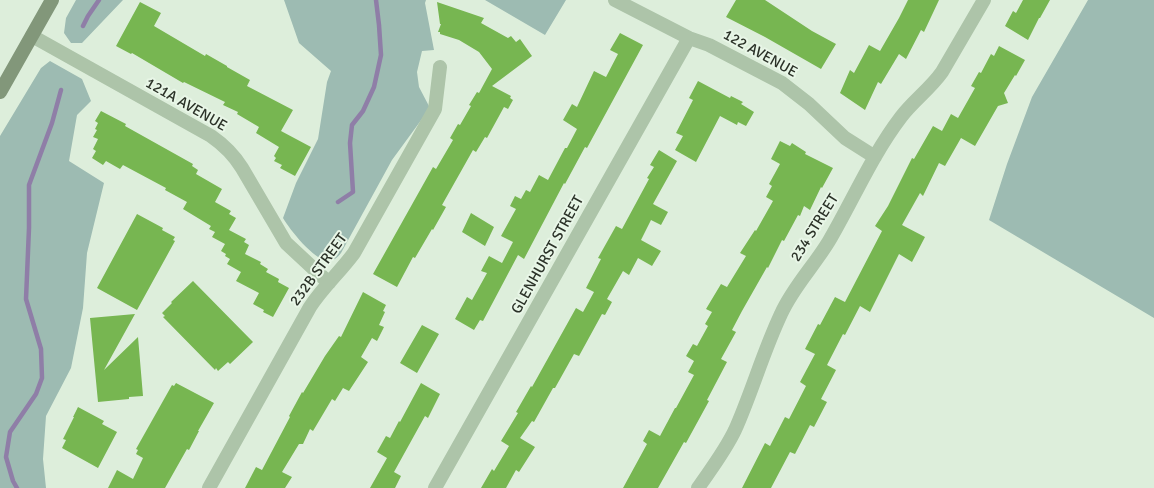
<!DOCTYPE html>
<html>
<head>
<meta charset="utf-8">
<style>
	body { margin:0 }
	canvas { display:block; background:#ddeedb }
</style>
</head>
<body>
<canvas width="1154" height="488"></canvas>
<script>
const ctx = document.querySelector('canvas').getContext('2d');
ctx.lineJoin = 'round';
function fillPath(path, color) { ctx.fillStyle = color; ctx.fill(path, 'evenodd'); }
function stroke(path, color, width, dash) { ctx.strokeStyle = color; ctx.lineWidth = width; ctx.lineCap = dash ? 'butt' : 'round'; ctx.setLineDash(dash || []); ctx.stroke(path); }
function write(font, color, halo, rows, align = 'center') {
  ctx.font = font + ' Signika,sans-serif'; ctx.lineWidth = 4; ctx.setLineDash([]); ctx.textBaseline = 'middle'; ctx.strokeStyle = halo; ctx.fillStyle = color; for (const [text, x, y, turn = 0] of rows) {
    ctx.save(); ctx.translate(x, y); ctx.rotate((+turn || 0) * Math.PI / 180); ctx.textAlign = isNaN(turn) ? turn : align; if (halo) ctx.strokeText(text, 0, 0); ctx.fillText(text, 0, 0); ctx.restore();
  }
}
const green = new Path2D(`
	M76,0H123L82,43H71L64,33L66,18Z
	M284,0H426L425,3L434,50L422,51L417,72L419,87L430,108L392,160L341,253C338,257 334,261 328,261C314,260 290,230 283,218L296,183L318,139L327,82L331,71L299,43Z
	M485,0H566L545,35Z
	M1088,0H1154V318L989,220L1007,164L1032,97Z
	M50,61L82,79L91,101L77,115L69,161L104,183L87,253L83,308L71,368L46,416L43,459L46,488H0V136L41,68Z`);
const stream = new Path2D(`
	M83,26L88,16L99,0
	M338,202L353,192L350,143L352,125L363,111L374,87L381,55L379,25L376,0
	M17,488L13,481L6,457L10,432L36,394L42,378L41,349L26,299L29,228V185L52,123L61,90`);
const building = new Path2D(`
	M736,0H765L812,31L836,44L821,69L765,37L726,17Z
	M908,0H939L924,32L921,30L906,59L899,54L881,84L878,82L865,110L840,93L850,70L854,73L869,45L880,51L899,18Z
	M1023,0H1050L1040,18H1039L1028,40L1005,26L1013,11L1016,13Z
	M140,2L161,13L154,26L205,56L206,54L227,66V67L250,80L247,86L293,110L281,131L311,147L295,176L280,168L282,165L274,161L276,158L274,156L279,147L256,133L259,127L237,114L238,112L223,105L225,102L184,82L183,83L132,53L131,54L116,46Z
	M437,2L484,18L481,23L508,38L511,36L516,42L520,39L532,56L492,86L511,96L510,98L513,100L508,109L504,107L487,138L485,137L476,152L473,150L442,205L446,207L433,230L432,229L415,258L413,257L397,287L373,274L433,167L436,169L453,140L450,138L458,124L460,125L471,106L469,105L477,92L479,93L492,69L479,52L459,40L440,34V32H438L441,24H440Z
	M620,33L643,45L587,148L585,147L565,184L564,183L524,259L518,255L483,321L480,320L474,330L455,319L467,297L472,300L487,273L481,271L489,256L502,263L513,242L501,236L516,209L510,206L515,196L521,199L526,190L530,192L539,175L548,180L565,148H567L577,129L563,120L572,104L577,107L594,71L606,77L618,54L610,50Z
	M999,46L1025,60L1016,76L1015,75L1004,93L1008,103L998,106L975,146L961,138L945,166L939,163L923,196L920,193L902,225L925,237L912,262L899,254L870,312L860,306L845,335L843,334L827,365L836,370L821,399L827,402L814,427L810,425L795,454L790,452L771,488H742L765,443L770,446L785,417L789,419L806,386L800,382L815,354L805,349L818,324L820,325L835,297L845,302L882,231L875,226L888,206L912,158L914,159L933,126L942,131L951,114L958,118L975,88L971,86L979,72L981,73L991,54L994,56Z
	M698,81L730,98L731,96L743,102L741,104L754,112L746,126L738,122L737,125L720,116L696,162L675,150L683,136L676,133L693,100L689,98Z
	M101,111L126,124L125,126L193,164L192,166L198,170L196,174L222,189L215,202L231,211L229,214L236,218L229,230L246,239L244,242L249,245L245,254L261,262L260,264L268,269L266,272L279,279L278,282L289,288L273,317L263,312L264,310L253,304L259,293L236,281L241,272L227,264L230,259L225,256L226,254L221,251L225,244L212,237L215,232L209,229L211,226L183,209L187,202L165,190L166,188L123,165L120,169L106,161L103,165L92,158L96,151L93,149L98,139L93,137L97,130L95,129L98,123L95,121Z
	M780,141L790,146L792,143L806,152L805,154L833,168L822,188L821,187L810,210L804,206L800,216L798,215L784,241L782,240L768,268L767,267L742,311L732,330L736,332L721,359L727,362L707,400L709,401L686,443L684,442L658,488H623L647,444L643,441L649,430L660,436L675,408H676L694,375L688,372L694,361L686,356L693,344L697,346L708,326L705,324L712,312L706,309L721,284L727,287L746,256L740,253L755,230L756,231L773,201L766,197L772,186L769,184L780,164L771,159Z
	M659,150L677,161L653,204L668,212L661,225L651,220L641,240L661,251L652,266L638,258L629,275L623,271L607,299L612,302L605,315L602,314L579,356L574,354L555,388H553L534,422L532,421L520,438L535,447L519,472L516,470L506,488H481L492,469L494,471L509,446L501,441L518,413L516,412L531,386L532,387L576,308L583,312L594,292L586,288L601,259L598,258L616,226L622,229L649,179L647,178L654,167L650,165Z
	M471,213L494,227L485,246L462,232Z
	M137,214L163,228L162,230L175,237L173,240L175,241L137,310L97,288Z
	M193,281L253,342L230,364L228,362L218,371L216,368L215,370L163,317L165,316L162,313L172,303L171,302Z
	M363,292L386,305L383,311L385,312L379,325L384,327L377,341L372,338L361,357L368,362L349,391L343,388L335,401L332,399L313,431L310,429L303,444H299L282,472L292,477L285,488H245L256,467L262,470L290,417L289,416L302,392L303,393L325,356L339,336L341,337Z
	M135,314L104,370L138,337L143,396L129,397V399L98,402L90,318Z
	M422,325L439,334L417,373L400,363Z
	M176,383L214,403L198,431H199L189,450L187,449L165,488H108L117,470L133,479L143,458L136,454L138,450L136,449L172,385L174,386Z
	M421,383L440,394L428,418L425,416L394,472L401,476L395,488H370L387,458L377,452L386,436L390,438L399,421L400,422Z
	M78,407L104,421L102,424L117,432L98,468L62,448L66,440L63,439L74,417H73Z`);
const minor = new Path2D(`
	M615,0L689,38L709,45L782,83L809,104L845,138L875,157
	M32,36L211,136C224,145 234,155 242,168L286,243L329,283
	M209,488L310,307C323,287 340,272 354,253L435,109L440,67
	M435,488L689,38
	M698,488C711,469 725,451 735,430C752,392 763,352 781,314C793,287 814,266 829,241C853,200 872,155 901,117C913,101 930,89 942,72L984,0`);
const secondary = new Path2D(`
	M0,92L52,0`);
const streetNames = [
	["122 AVENUE",760,54,29],
	["121A AVENUE",186,105,30],
	["234 STREET",815,228,-58],
	["GLENHURST STREET",548,255,-61],
	["232B STREET",319,270,-54]
];
fillPath(green, '#9dbbb2');
stroke(stream, '#8f7ea7', 4.5);
fillPath(building, '#77b651');
stroke(minor, '#adc4a9', 14);
stroke(secondary, '#82977a', 14);
write('15px', '#2b3228', '#e8f6e7', streetNames);
</script>
</body>
</html>
